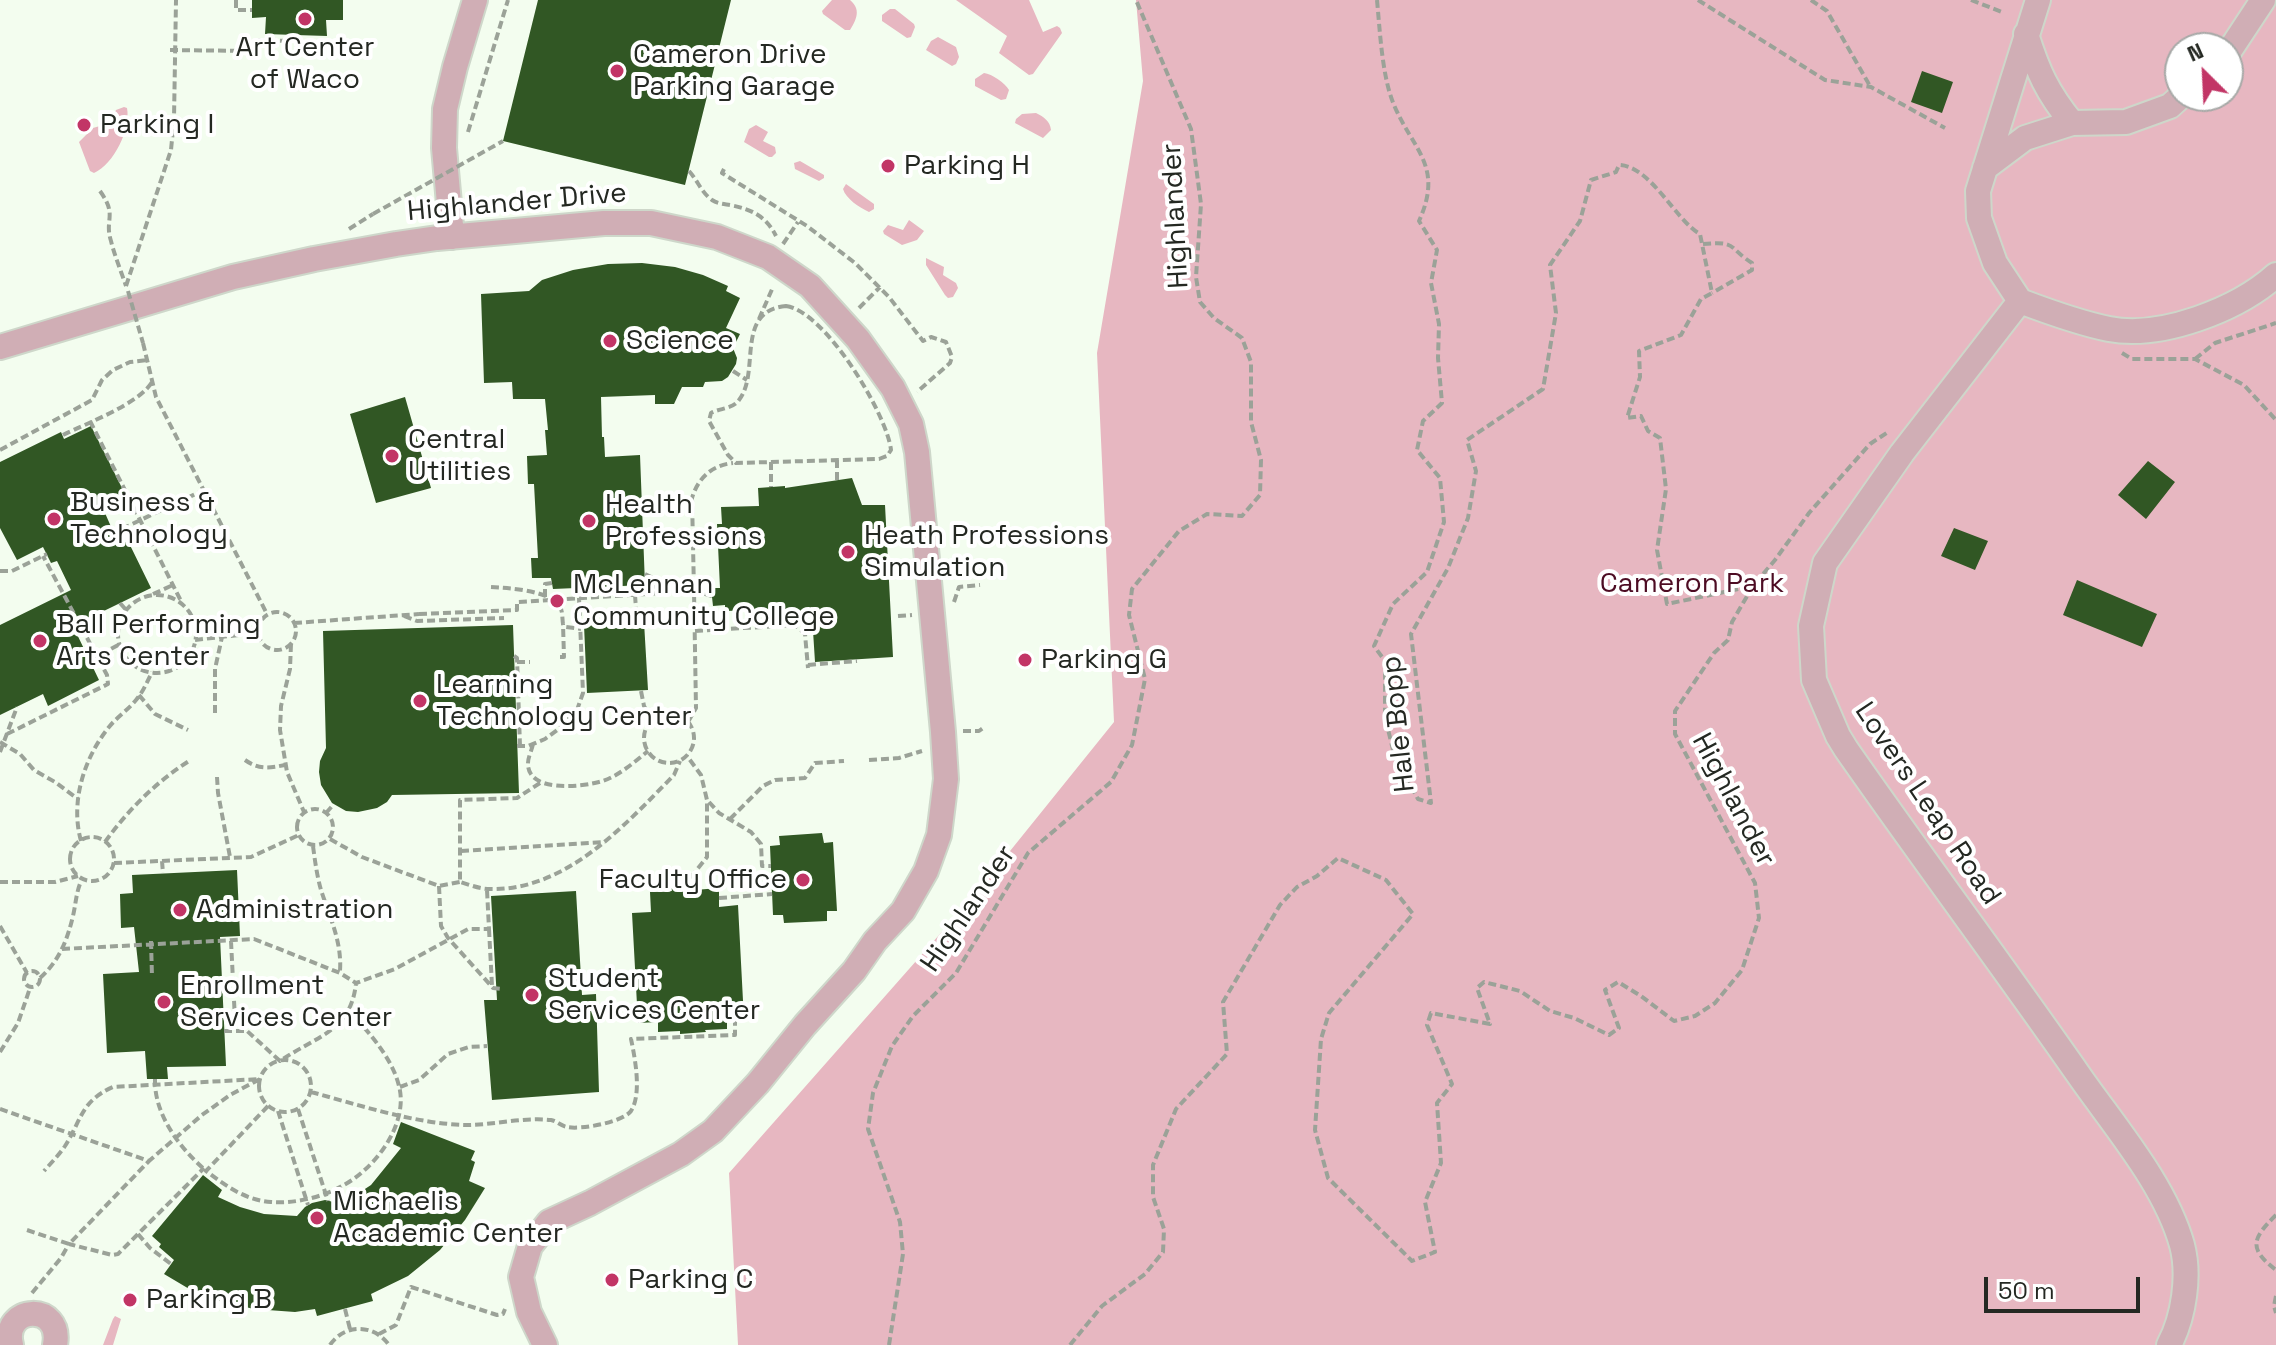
<!DOCTYPE html>
<html>
<head>
<meta charset="utf-8">
<style>
	body { margin:0 }
	#map { position:relative; width:2276px; height:1345px; overflow:hidden; background:#f3fdef; font-family:"Space Grotesk",sans-serif }
	canvas { display:block }
	.north { position:absolute; left:2164px; top:32px; width:80px; height:80px; box-sizing:border-box; background:#fff; border:2px solid #a7a9a7; border-radius:50%; rotate:336deg; font-size:22px; font-weight:700; line-height:32px; text-align:center; color:#242822 }
	.north::after { content:''; display:block; margin:auto; width:28px; height:36px; background:#c23566; clip-path:polygon(50% 0,100% 100%,50% 72%,0 100%) }
	.scale { position:absolute; left:1984px; top:1277px; width:156px; height:36px; box-sizing:border-box; border:4px solid #242822; border-top:0; padding-left:10px; font-size:24px; line-height:28px; white-space:nowrap; color:#242822; -webkit-text-stroke:6px #fff; paint-order:stroke }
</style>
</head>
<body>
<div id="map">
<canvas width="2276" height="1345"></canvas>
<div class="north">N</div>
<div class="scale">50 m</div>
</div>
<script>
const ctx = document.querySelector('canvas').getContext('2d');
ctx.lineJoin = 'round';
function fillPath(path, color) { ctx.fillStyle = color; ctx.fill(path, 'evenodd'); }
function stroke(path, color, width, dash) { ctx.strokeStyle = color; ctx.lineWidth = width; ctx.lineCap = dash ? 'butt' : 'round'; ctx.setLineDash(dash || []); ctx.stroke(path); }
function write(font, color, halo, rows, align = 'center') {
  ctx.font = font + ' "Space Grotesk",sans-serif'; ctx.lineWidth = 8; ctx.setLineDash([]); ctx.textBaseline = 'middle'; ctx.strokeStyle = halo; ctx.fillStyle = color; for (const [text, x, y, turn = 0] of rows) {
    ctx.save(); ctx.translate(x, y); ctx.rotate((+turn || 0) * Math.PI / 180); ctx.textAlign = isNaN(turn) ? turn : align; if (halo) ctx.strokeText(text, 0, 0); ctx.fillText(text, 0, 0); ctx.restore();
  }
}
const green = new Path2D(`
	M832,0H850C861,9 857,19 850,30H845L823,14L822,11Z
	M956,0H1029L1043,32L1057,26L1060,28L1062,33L1033,74L1029,75L999,53L1007,36Z
	M1136,0H2276V1345H738L729,1173L977,892L1114,722L1097,353L1143,81ZM2180,48H2228V96H2180Z
	M890,9H895L914,24L915,27L911,37L907,38L882,21V15Z
	M938,37L956,47L959,57L956,64L952,66L926,50L931,41Z
	M984,73C992,74 1005,83 1009,90L1006,99L1001,100L975,86V79Z
	M124,107L127,108C131,129 114,164 94,173L90,171L79,142L93,128L110,123L116,110Z
	M1036,113C1044,117 1050,121 1051,130L1043,138L1015,123L1016,119L1022,114Z
	M756,125L768,132L763,141L775,147L776,153L772,157H769L744,142L749,129Z
	M800,161L824,175V178L819,181L795,169L794,163Z
	M846,184L874,204V209L869,212C859,207 846,199 843,189Z
	M909,220L924,231L917,240L902,245L884,234L883,231L888,225L903,230Z
	M926,258L944,267L943,275L956,283L958,288L953,297L948,298L945,295L926,265Z
	M115,1316L121,1319L113,1345H103L113,1319Z`);
const building = new Path2D(`
	M252,0H343V20H326L327,36L265,34L266,17L252,18Z
	M538,0H731L685,185L503,141Z
	M1922,71L1953,82L1942,113L1911,102Z
	M642,263L675,267L703,275L728,286L726,291L740,298L726,328L740,334L733,348L737,358L736,364L728,377L722,381L705,382L703,387H682L674,404H655V395L601,397L602,437H604L605,457L640,455L645,585L553,589L551,578H532L531,558H538L534,484H528L527,456L547,455L545,430H548L545,399H513L512,382L484,383L481,294L529,291L542,280L573,270L608,264Z
	M405,397L431,488L376,503L350,414Z
	M91,426L129,502L105,513L119,545L128,541L151,588L73,626L99,680L48,706L43,694L0,715V625L71,590L57,561L51,563L43,547L17,560L0,528V462L61,432L64,439Z
	M2148,461L2175,482L2146,519L2118,495Z
	M852,478L862,505H885L893,657L815,662L812,615L790,616V609L725,611V605L713,606L711,588H720L717,524H722L721,507L759,506L758,488L785,486V488Z
	M1954,528L1988,541L1975,570L1941,556Z
	M2077,580L2157,614L2142,647L2063,615Z
	M644,622L648,690L587,693L584,625Z
	M513,625L519,793L392,795L387,802L377,808L358,812L346,811L332,803L321,785L319,772L320,761L326,748L323,631Z
	M822,833L824,843L833,842L837,911H827V921L784,923L783,915H773L770,846L780,845L779,836Z
	M237,870L240,936L220,937L226,1066L167,1067L168,1079H147L145,1051L107,1053L103,974L139,972L134,927L121,928L120,894L133,893L132,875Z
	M695,887V890L719,888V907L738,905L744,1020H727V1029L705,1030L706,1032L680,1034V1031L658,1032V1022L638,1023L632,913L651,912L650,892L672,891L671,888Z
	M576,891L582,995L596,994L599,1092L492,1100L484,1000H497L491,896Z
	M401,1122L475,1151L471,1160L475,1162L469,1181L485,1188L465,1220L440,1250L408,1276L371,1294L373,1301L317,1316L315,1309L295,1312L254,1309L215,1300L196,1293L164,1274L174,1260L159,1247L161,1244L152,1236L203,1175L222,1190L218,1197L240,1207L264,1214L297,1216L305,1207L312,1203L325,1200L342,1204L371,1185L401,1148L393,1144Z`);
const path = new Path2D(`
	M236,0V10H252
	M1377,0C1380,31 1382,77 1394,105C1413,150 1444,166 1419,221L1437,250L1431,283L1439,324L1438,358L1442,403L1423,421L1417,450L1440,478L1444,522L1427,572L1393,604L1374,646L1385,661V717L1395,758L1418,799L1431,803L1411,634L1448,568L1468,518L1476,471L1467,440L1543,389L1556,313L1550,265L1580,221L1591,180L1616,172L1619,165C1651,166 1676,221 1700,234L1712,293L1701,299L1681,335L1639,351L1640,377L1627,418L1641,416L1648,431L1660,438L1666,489L1657,550L1667,604L1753,586
	M1698,0L1825,80L1871,87L1945,128
	M1811,0L1827,11L1870,86
	M1971,0L2002,12
	M170,50L254,51L255,40L293,41V35
	M468,132L508,0
	M724,169L722,173L807,226L855,263L889,297L923,341L931,337L946,342L952,357L950,363L917,392
	M689,171C698,181 701,192 712,200C718,204 724,204 730,205C751,209 766,216 776,236
	M100,191C118,216 104,219 111,241C115,257 121,271 126,286
	M349,229L373,214
	M783,244L798,222
	M1703,244C1738,241 1727,247 1752,263V270L1712,293
	M126,286L171,150L174,119L176,0
	M786,306C825,311 887,414 891,450L887,456L879,459L736,463L728,455L709,421L711,413C720,408 733,409 739,400C761,372 734,311 786,306Z
	M859,308L880,287
	M759,319L773,287
	M143,343L156,397L267,614
	M2122,353L2132,359H2195L2244,385L2276,420
	M2195,359L2215,343L2276,323
	M733,371L747,380
	M90,421L181,601
	M63,435C87,423 139,404 152,382
	M0,450L92,400L102,380L113,370L130,362L148,360
	M837,460V480
	M771,462V487
	M111,534L204,490
	M0,571H12L47,554
	M645,574L653,578L658,593
	M491,587C508,588 547,590 559,605C563,610 562,618 563,624L566,627L581,629
	M153,594L173,585
	M635,595L637,622
	M118 634a39 39 0 1 1 78 0a39 39 0 1 1-78 0Z
	M545,597V584L552,583
	M567,599L694,591L692,498C698,478 712,465 733,463
	M954,602L959,587L980,585
	M120,603L127,611
	M258 631a19 19 0 1 1 38 0a19 19 0 1 1-38 0Z
	M404,616L417,621L504,618
	M898,616L912,615
	M294,623L419,614
	M695,631L795,625L805,634L808,668
	M195,640L256,633
	M291,644L290,669L281,706L280,730L287,772L304,812
	M514,656L517,658L520,746
	M560,657H564L563,624
	M90,660L120,644
	M517,662H530
	M808,665L857,661
	M641,691L644,706L653,721
	M139,695L155,714L188,730
	M215,713V669L222,637
	M644 738a25 25 0 1 1 50 0a25 25 0 1 1-50 0Z
	M688,722L696,708L694,591L712,596
	M963,731H979L983,728
	M7,734L108,684L107,675L43,556
	M0,742L20,754L34,770L55,782L78,799
	M533,744C532,750 528,757 528,763C527,793 581,787 599,782C618,777 633,763 648,751
	M517,746H528L545,739L560,728L577,710L583,693L579,598
	M0,752L17,707
	M245,760C259,770 269,768 285,765
	M869,760L899,758L922,751
	M217,777L218,793L230,857
	M540,783L517,798L460,800V882C470,885 480,889 490,889C566,891 625,825 674,775L680,761
	M709,802L719,813L751,832L761,844L762,866H771
	M297 827a18 18 0 1 1 36 0a18 18 0 1 1-36 0Z
	M326,813L334,804
	M730,819L763,786L775,780L805,778L815,763L844,761
	M70 859a22 22 0 1 1 44 0a22 22 0 1 1-44 0Z
	M330,839L362,857L439,886L460,882
	M81,841C70,802 84,758 109,727C117,717 128,710 136,700C143,692 147,682 152,672
	M105,842C128,810 156,782 189,761
	M313,846C315,861 317,876 321,890C330,918 342,942 340,971
	M461,851L605,842
	M162,861L163,873
	M114,863L251,857L299,835
	M0,882H55L78,876
	M439,886L441,926L448,938L493,988L503,989
	M683,887L707,857V800L701,775L687,756
	M719,898L772,894
	M0,926L27,973
	M489,929L492,986
	M151,941L152,977
	M231,941L235,1020L280,1061C316,1036 351,1032 356,983
	M62,949L254,939L340,973L356,983L395,969L468,929H489L487,890
	M24 979a8 8 0 1 1 16 0a8 8 0 1 1-16 0Z
	M40,978C59,961 67,941 73,916C76,903 76,892 82,879
	M224,1031H246
	M0,1052L18,1023L30,988
	M259 1086a26 26 0 1 1 52 0a26 26 0 1 1-52 0Z
	M155,1079C154,1114 179,1147 204,1169
	M400,1087L419,1080L448,1054L469,1047L487,1046
	M311,1092C359,1105 416,1124 466,1125C494,1125 522,1117 551,1120C557,1121 561,1126 567,1127C581,1130 623,1122 631,1111C642,1094 635,1058 631,1039L735,1035V1020
	M268,1106L206,1171C226,1186 245,1200 271,1202C294,1204 323,1197 342,1186C375,1169 409,1124 399,1086C392,1057 368,1032 349,1010
	M0,1109L149,1161L202,1115L230,1095L260,1079L113,1087C81,1101 82,1119 65,1146C59,1155 51,1163 44,1171
	M298,1109L328,1201
	M278,1111L308,1205
	M2276,1215C2253,1238 2247,1248 2276,1270
	M27,1230L69,1244L149,1161
	M138,1234L150,1248L171,1264
	M32,1293L61,1258L69,1244L112,1255L118,1254L204,1168
	M2276,1296L2274,1306L2276,1313
	M345,1309L350,1329
	M379,1334L396,1325L411,1287L497,1315L503,1314L505,1309
	M330,1345C345,1323 374,1324 389,1345
	M889,1345L903,1254L900,1222L868,1129L873,1093L892,1046L913,1016L956,973L1028,853L1111,782L1132,745L1145,679L1129,615L1132,589L1179,531L1207,514L1242,516L1260,495L1261,460L1251,422V362L1242,338L1214,318L1200,302L1196,277L1201,204L1191,129L1136,0
	M1070,1345L1102,1306L1145,1274L1163,1252L1164,1229L1153,1197V1165L1176,1109L1227,1054L1223,1002L1280,905L1297,887L1317,876L1338,858L1386,880L1413,914L1329,1013L1321,1039L1315,1130L1328,1178L1412,1261L1435,1252L1425,1202L1441,1163L1437,1103L1452,1084L1427,1025L1431,1013L1490,1024L1477,988L1484,982L1520,991L1550,1011L1574,1018L1609,1035L1619,1028L1605,990L1618,982L1641,996L1674,1021L1695,1016L1715,1003L1742,970L1759,918L1755,883L1675,734V711L1714,653L1728,640L1732,622L1753,586L1775,560L1809,513L1870,444L1888,432`);
const minor = new Path2D(`
	M2026,34C2038,72 2047,92 2072,123
	M2228,53L2263,0
	M1985,168L2025,138L2072,123L2126,122L2170,106L2181,96
	M452,237L444,148L445,109L455,67L475,0
	M2020,301L1902,453L1825,563L1811,626L1814,680L1838,736L1846,749C1922,858 2002,965 2078,1074C2114,1126 2165,1184 2182,1245C2190,1275 2184,1317 2169,1345
	M2020,301L1995,263L1979,218L1978,191L2038,0
	M2020,301C2049,312 2079,323 2109,329C2161,339 2237,310 2276,275
	M0,347L233,277L314,259L396,244L437,238L604,223H651L717,237L768,257L810,286L858,339L893,388L911,424L917,452L943,732L946,779L939,835L926,871L903,911L875,941L854,971L805,1025L758,1083L713,1131L681,1154L590,1203L549,1222L530,1246L521,1277L529,1312L545,1345
	M11,1345C1,1305 63,1302 55,1345`);
const pathBridge = new Path2D(`
	M373,214L503,141
	M128,291L143,343
	M419,614L517,610V602L567,599`);
const markers = [
	[305,19,8,"#c23566"],
	[617,71,8,"#c23566"],
	[84,125,8,"#c23566"],
	[888,166,8,"#c23566"],
	[610,341,8,"#c23566"],
	[392,456,8,"#c23566"],
	[54,519,8,"#c23566"],
	[589,521,8,"#c23566"],
	[848,552,8,"#c23566"],
	[557,601,8,"#c23566"],
	[40,641,8,"#c23566"],
	[1025,660,8,"#c23566"],
	[420,701,8,"#c23566"],
	[803,880,8,"#c23566"],
	[180,910,8,"#c23566"],
	[532,995,8,"#c23566"],
	[164,1002,8,"#c23566"],
	[317,1218,8,"#c23566"],
	[612,1280,8,"#c23566"],
	[130,1300,8,"#c23566"]
];
const poiNames = [
	["Art Center",305,48,"center"],
	["of Waco",305,80,"center"],
	["Cameron Drive",633,55],
	["Parking Garage",633,87],
	["Parking I",100,125],
	["Parking H",904,166],
	["Science",626,341],
	["Central",408,440],
	["Utilities",408,472],
	["Business &",70,503],
	["Technology",70,535],
	["Health",605,505],
	["Professions",605,537],
	["Heath Professions",864,536],
	["Simulation",864,568],
	["McLennan",573,585],
	["Community College",573,617],
	["Ball Performing",56,625],
	["Arts Center",56,657],
	["Parking G",1041,660],
	["Learning",436,685],
	["Technology Center",436,717],
	["Faculty Office",787,880,"right"],
	["Administration",196,910],
	["Student",548,979],
	["Services Center",548,1011],
	["Enrollment",180,986],
	["Services Center",180,1018],
	["Michaelis",333,1202],
	["Academic Center",333,1234],
	["Parking C",628,1280],
	["Parking B",146,1300]
];
const streetNames = [
	["Highlander Drive",517,203,-5],
	["Highlander",1176,216,-93],
	["Hale Bopp",1399,724,-96],
	["Highlander",1733,800,62],
	["Lovers Leap Road",1927,804,56],
	["Highlander",969,909,-56]
];
const parkNames = [
	["Cameron Park",1692,584]
];
fillPath(green, '#e7b7c1');
fillPath(building, '#315724');
stroke(minor, '#ced7ca', 28);
stroke(path, '#9ba298', 4, [8, 4]);
stroke(minor, '#d0aeb5', 24);
stroke(pathBridge, '#9ba298', 4, [8, 4]);
for (const [x, y, r, color] of markers) { const dot = new Path2D(); dot.arc(x, y, r, 0, 2 * Math.PI); ctx.fillStyle = color; ctx.fill(dot); stroke(dot, '#fff', 3); }
write('28px', '#242822', '#fff', poiNames, 'left');
write('28px', '#242822', '#fff', streetNames);
write('28px', '#4d0c23', '#fff', parkNames);
</script>
</body>
</html>
